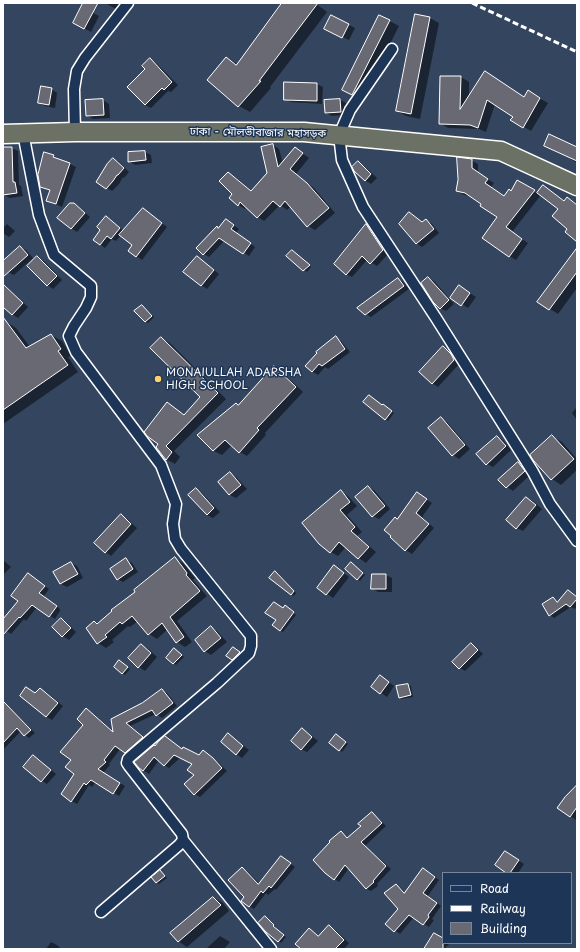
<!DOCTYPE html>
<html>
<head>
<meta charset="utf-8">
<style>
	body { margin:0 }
	#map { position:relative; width:580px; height:952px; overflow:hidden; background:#34455f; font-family:"Playpen Sans",sans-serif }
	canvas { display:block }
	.frame { position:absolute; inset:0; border:4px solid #fff; pointer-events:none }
	.legend { position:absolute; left:442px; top:872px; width:130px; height:72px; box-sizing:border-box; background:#1d3557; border:1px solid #77869a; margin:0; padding:5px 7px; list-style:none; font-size:12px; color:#fff }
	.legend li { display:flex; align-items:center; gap:8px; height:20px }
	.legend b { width:20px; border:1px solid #77869a }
</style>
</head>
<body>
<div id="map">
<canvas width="580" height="952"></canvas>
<div class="frame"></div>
<ul class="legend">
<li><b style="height:5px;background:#1d3557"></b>Road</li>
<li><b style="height:5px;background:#fff"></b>Railway</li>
<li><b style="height:11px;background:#686972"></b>Building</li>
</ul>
</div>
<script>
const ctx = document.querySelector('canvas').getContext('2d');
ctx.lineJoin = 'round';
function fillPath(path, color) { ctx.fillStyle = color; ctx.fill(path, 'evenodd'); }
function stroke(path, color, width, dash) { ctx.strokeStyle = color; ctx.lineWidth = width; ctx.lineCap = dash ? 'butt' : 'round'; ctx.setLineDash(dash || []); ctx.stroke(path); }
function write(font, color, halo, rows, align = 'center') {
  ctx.font = font + ' "Playpen Sans","Noto Sans Bengali",sans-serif'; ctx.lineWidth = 3; ctx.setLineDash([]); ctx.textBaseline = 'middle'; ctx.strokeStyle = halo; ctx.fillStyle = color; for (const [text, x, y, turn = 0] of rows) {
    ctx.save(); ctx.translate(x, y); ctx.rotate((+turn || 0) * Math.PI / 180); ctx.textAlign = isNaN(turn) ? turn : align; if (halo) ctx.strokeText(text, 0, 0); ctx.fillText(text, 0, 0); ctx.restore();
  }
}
const shadow = new Path2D(`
	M105,3H122L118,10Z
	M284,3H315L327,12L270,87L271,88L250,112L239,106L227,58L237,64Z
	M82,7L99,16L91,32L80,26Z
	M415,15L430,18L439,23L420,119L406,116L397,111Z
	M332,16L355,28L349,40L331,32Z
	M380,16L399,26L362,100L343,90Z
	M150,59L156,63L178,85L171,92L168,91L151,108L145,105L146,69Z
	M441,77H461L469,82V98H525L528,92L548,103L531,131L512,120L514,117L495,104L486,132L479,129L448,128L440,123Z
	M285,83L317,84L323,87L322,104L291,102L285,99Z
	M51,89L57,93L55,108L45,106L39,103Z
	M103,100L109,104L110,118L93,119L87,115Z
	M340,100L346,103L347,115L332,116L326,113Z
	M577,143V163L571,159Z
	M273,145L279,149L283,163L295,148L309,158L296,174L314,188L335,213L315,230L308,226L291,206L287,210L280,205L264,221L258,217L247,206L245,209L238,205L234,194L228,173L235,177L252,191L268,173Z
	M3,148H12L18,151L19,185L21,186L23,196L10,198L4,195L3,188Z
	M145,152L151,155L152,163L135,165L129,161Z
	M53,156L59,159V160L70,164L76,167L62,207L48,200L51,191L47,190L55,192L45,187V189L41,186Z
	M113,159L119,162L129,172L124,178L123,177L119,184L112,191L97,182Z
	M471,160L478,164V173L494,183L491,187L504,197L511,192L517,182L537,193L543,186L551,191L565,201L568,198L576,203L577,204V241L569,228L559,208L541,195L512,232L528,243L516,260L509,256L498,217L471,196L464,195L457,191Z
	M358,163L364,166L377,178L371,184L365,180Z
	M72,202L78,206L90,217L77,232L71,228L59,218Z
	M143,209L167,227L142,260L129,251L133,245L121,235L116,241L112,239L105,248L94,240L102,230L106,217L111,220L124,231Z
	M426,220L432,224L439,233L422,247L416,243L423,223Z
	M231,223L239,229L236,233L255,247L249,256L225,240L209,257L204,254L198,248L219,228Z
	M7,224L15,231L9,237L3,233V228Z
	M367,225L372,229L389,253L377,266L367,260L352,277L346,274Z
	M20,247L26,250L33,258L14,275L8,272L3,266V262Z
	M577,249V288L558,314L539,302Z
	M293,251L311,267L307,272L288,256Z
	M197,257L203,261L219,274L207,289L201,285Z
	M38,258L44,261L62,280L53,289L47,285Z
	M428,278L434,281L454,304L446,311L440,308Z
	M398,279L403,282L409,289L371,317L366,314Z
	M3,284L6,286L28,307L18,318L12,314L3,305Z
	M465,290L476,297L468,308L452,298Z
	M142,306L144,307L154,317L148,323L145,321Z
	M5,321L16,328L30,347L51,335L62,341L71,356L68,357L78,372L3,424V323Z
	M161,338L170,343L226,399L174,451L180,457L175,464L166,459L160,444L167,403L185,415L201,397Z
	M336,338L341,341L350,352L328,369L325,367L318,375L313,372L306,366Z
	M443,347L449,351L457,358L460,363L438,387L432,383Z
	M274,368L282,372L303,392L265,433L266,435L247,456L240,452L232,445L222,455L214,451L199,435L239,406Z
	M365,402L386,406L394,413L388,421Z
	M577,407V420L572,413Z
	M441,419L447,422L470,449L459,459L453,455Z
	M497,437L503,440L511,450L493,467L487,464Z
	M553,437L562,442L577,459V470L561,485L552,479L534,460Z
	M518,463L524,466L530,475L513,491L507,487L500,480Z
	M230,473L236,477L247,489L236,498L230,495L219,482Z
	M368,487L374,490L390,509L379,519L373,516Z
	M196,489L202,493L220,512L213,518L207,515Z
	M341,492L348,496L357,506L347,515L362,532L357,536L376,552L366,563L359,558L346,547L338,556L331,552L320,543Z
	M423,497L432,503L422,517L434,528L412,554L406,550L391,537L398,520Z
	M527,498L533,501L542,509L523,531L517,528Z
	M121,515L127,519L137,528L111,556L106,552Z
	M126,559L132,563L138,572L123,582L117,579Z
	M175,559L183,563L195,578L193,580L207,596L177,621L192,642L185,647L177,642L168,629L157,639L149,634L138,621L130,627L128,626L112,640L114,642L106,648L98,643L95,622L98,624Z
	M3,560L11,567L3,575Z
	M71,563L77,566L83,578L67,587L61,584L55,575Z
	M354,565L365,575L360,581L358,579Z
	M340,570L349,577L333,598L318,587Z
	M275,572L278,573L296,593L294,596L291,594Z
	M373,575H386L392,578V592H378L372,588Z
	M33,577L49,589L44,596L60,609V611L55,619L37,607L26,621L24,619L11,634L3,628V620L19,601Z
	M568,591L577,597V606L575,609L571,607L554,618L550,615L553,598L559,602Z
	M288,608L296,615L283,632L280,630L283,609Z
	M61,619L67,623L76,632L69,640L63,636Z
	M212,628L217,631L227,642L211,655L205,651Z
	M471,644L477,648L483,654L465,671L460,668Z
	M141,645L147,648L157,657L145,671L139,667L129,658Z
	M236,649L242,654L235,661L233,659Z
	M177,651L184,657L176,665L174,663Z
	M122,663L130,669L125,675L115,667Z
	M386,680L394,686L387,697L373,687Z
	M408,685L411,686L413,697L402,699L400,698Z
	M40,689L46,692L63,706L52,720L47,717L22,696L36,694Z
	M162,690L167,693L177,706L162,718L156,714L130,726L148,740L131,755L120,749L109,764L110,765L103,773L125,786L119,796L96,782L92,787L89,785L77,804L72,801L75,774L72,760L85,724L86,709L91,712L114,732L143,704Z
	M5,705L9,707L35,733L29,738L25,735L21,731L3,750V709Z
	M302,729L308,733L318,741L307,752L301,749Z
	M228,735L234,738L249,750L242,758L236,754Z
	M339,737L348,744L342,752L340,750Z
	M154,746L183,750L200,756L208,755L218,762L227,771L200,797L195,794L186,784L195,775L193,764L180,758L169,768L164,765L159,760L149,774L140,768Z
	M33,756L39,759L56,774L47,784L42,781Z
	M577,787V819L576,820L558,808Z
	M372,813L376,816L386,826L365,846L391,869L377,884L378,886L371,891L367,889L349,868L339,882L326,873L341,832L345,835L349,839L362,826Z
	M511,855L524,864L518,873H508Z
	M282,857L295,867L276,890L275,889L268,895L266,893L254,909L249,906L246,897L242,868L247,871L260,884Z
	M424,869L439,880L428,896L441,906L432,919L434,920L429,927L414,917L400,934L387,924L399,909L396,885L401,888L405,893Z
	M160,871L163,873L167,878L159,884L157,883L153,877Z
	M214,898L223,903L229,911L187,947L178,941Z
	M267,919L276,927L275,928L286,937L281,943L266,931Z
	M329,926L335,930L349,943L344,949H302L309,929L319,937Z
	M220,936L230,942L224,949H206Z
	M443,939V943H450L444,949H425Z
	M51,942L57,945L61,949H46Z`);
const building = new Path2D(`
	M83,3H98L84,29L73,23Z
	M282,3H318L259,81H261L238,107L207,80L226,57L236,65Z
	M415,14L430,17L411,114L396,111Z
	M331,15L349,24L342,38L324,29Z
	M379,15L390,20L352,95L342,90Z
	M150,58L172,82L164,90L162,88L145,105L127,87L145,69L142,66Z
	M485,71L524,97L528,90L540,98L523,128L510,120L513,117L487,100L478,128L470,125L439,124L440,76H461L460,109Z
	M284,82L317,83V101L284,100Z
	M41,86L52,88L49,105L38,103Z
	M103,99L104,115L86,116L85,100Z
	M340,99L341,112L325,113L324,100Z
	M549,134L577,147V161L544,146Z
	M273,144L278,167L295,147L303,153L290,169L307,183L329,208L307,227L285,201L280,207L273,201L257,218L240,202L238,206L229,198L232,194L219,181L228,172L251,191L267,173L261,147Z
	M3,147H12L13,182H15L17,193L3,195Z
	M145,151L146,160L128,162V152Z
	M44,152L54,155L53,157L70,163L56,204L46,201L50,190L40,187L38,175Z
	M457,157L472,159V168L488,179L485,183L504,196L509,189L511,191L517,180L535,190L506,227L522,239L509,257L482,238L497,217L480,206L481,204L465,193L456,191L458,180Z
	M113,158L124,168L118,175H117L113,181L106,189L96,182L107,164Z
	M358,161L371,174L365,181L354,171L352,167Z
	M543,185L564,201L567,197L577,205V242L565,232L567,229L552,216L558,209L537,193Z
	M70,203H74L85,213L71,229L57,218Z
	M143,208L162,223L136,257L128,251L132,245L119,235Z
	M409,212L422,222L426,219L434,229L416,244L399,224Z
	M106,216L120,228L111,239L107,236L100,245L93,240L100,230L97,227Z
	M226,219L234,225L231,229L251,243L243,254L219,238L203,255L196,248L217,226L218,228Z
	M366,224L383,250L370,264L362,256L346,275L334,264Z
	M20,246L28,255L3,277V261Z
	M577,248V272L549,310L537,302Z
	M292,250L310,265L303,271L286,256Z
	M37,256L57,276L47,286L27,266Z
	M197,256L214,270L201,286L183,272Z
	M428,277L449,300L440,309L433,302L421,283Z
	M398,278L404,286L365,315L357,308Z
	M3,284L23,303L12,315L3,307Z
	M459,285L470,293L461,306L450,298Z
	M142,305L152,316L145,322L134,311Z
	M3,317L26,348L51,334L61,349L58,351L68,365L3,410Z
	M336,336L345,349L322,366L319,364L312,372L305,366L317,353L316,352Z
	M161,337L218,393L166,446L172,452L166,460L156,447L158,444L147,436L144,432L167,402L184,415L200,397L150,348Z
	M443,346L451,354L454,360L432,384L419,372Z
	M274,366L296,387L257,428L259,430L239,453L225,440L213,451L197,435L236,403L238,405Z
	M369,395L382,405L383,404L392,411L385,420L363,402Z
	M441,417L465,445L452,456L428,428Z
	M552,435L574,459L551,480L533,460L530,455Z
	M497,436L506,446L486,465L476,454Z
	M518,462L525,471L506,488L498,480Z
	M230,472L241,485L229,495L218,482Z
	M368,486L385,506L372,517L355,497Z
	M196,488L214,508L207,515L188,495Z
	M341,490L350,502L340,510L355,527L351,531L369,547L358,559L339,542L330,553L319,544L302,523Z
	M417,492L427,499L416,513L429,524L405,551L390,537L391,536L384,530L395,517L397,519Z
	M526,497L536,505L516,529L506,520Z
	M121,514L131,524L105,553L94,543Z
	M175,557L187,573L186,575L200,591L170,617L184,637L176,643L162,623L148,635L132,616L122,624L120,622L105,635L107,637L97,644L86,628L94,621L97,624L112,611L111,610L135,592L134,590Z
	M126,558L133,569L117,580L110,569Z
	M71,562L78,574L60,584L53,572Z
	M351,562L363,573L357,580L345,569Z
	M334,565L344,573L326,595L317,588Z
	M275,571L294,591L291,595L269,578Z
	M28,573L45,586L39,593L57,606L49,617L32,605L20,618L19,617L3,635V619L18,601L11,596Z
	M372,574H386V589H371Z
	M568,590L577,597V599L570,607L566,604L549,616L542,604L553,597L557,602Z
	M274,602L283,608L285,605L294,612L280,631L272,625L276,620L265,613Z
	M61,618L71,628L62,637L52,627Z
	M211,626L221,638L204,652L195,640Z
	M471,643L478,650L459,669L452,662Z
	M141,644L151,653L138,668L128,658Z
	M233,647L240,652L232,660L226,656Z
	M174,648L182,655L173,664L166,658Z
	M119,660L128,667L122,674L114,667Z
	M380,675L389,682L380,694L371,687Z
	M408,684L411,695L399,698L396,686Z
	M26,687L35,693L40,688L58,703L46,717L20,696Z
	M162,689L173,703L156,716L152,710L126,723L143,737L125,753L115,746L104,760L106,762L98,769L120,783L113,794L91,780L86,785L84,783L71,802L61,794L74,774L65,767L71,760L60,752L83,725L77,719L86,708L113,732L111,719L142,703Z
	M3,701L31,730L24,736L17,728L3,743Z
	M302,728L312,737L301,750L291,741Z
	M228,733L243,746L236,755L221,742Z
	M336,734L346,742L339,751L329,743Z
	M165,736L182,749L183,747L199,755L203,750L213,758L222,768L194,795L184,784L194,775L187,770L192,764L174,755L164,766L154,757L143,771L139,768L134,762L154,745L155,746L158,742Z
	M33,755L51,770L41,782L23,767Z
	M577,785V807L570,817L557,808L565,797Z
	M372,812L382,823L361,842L386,866L373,881L374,882L366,889L345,865L334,880L325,873L313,860L330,842L329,841L341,831L347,838L361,826L358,824Z
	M505,851L519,860L510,873H506L495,865Z
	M281,856L291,863L271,888L269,886L263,893L261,891L249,907L241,901L244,897L228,880L242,867L258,884Z
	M423,868L435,877L423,893L437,903L428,915L429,917L423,925L409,915L394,932L385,924L398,909L384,893L396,884L404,893Z
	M160,870L165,876L156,883L151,877Z
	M213,897L221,905L178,942L170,933Z
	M265,916L274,925L273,926L284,935L278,942L266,932L258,923Z
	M329,925L344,940L335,949H301L295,944L309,928L318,936Z
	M434,933L443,938V949H424Z`);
const street = new Path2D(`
	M392,49L350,110L339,135L342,160L363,207L436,318L533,472L550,504L577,541
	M75,132L74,89L77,71L85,58L128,3
	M23,133L39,215L54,255L91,286V297L86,308L74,326L69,336L76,352L161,465L176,504L173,524L175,539L181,549L251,636V646L249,653L217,683L131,756L128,759L127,763L129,766L182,834L183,840L179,845L101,912
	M183,840L271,949`);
const highway = new Path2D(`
	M3,134L75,132H304L501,151L577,186`);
const rail = new Path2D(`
	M472,3L577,52`);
const markers = [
	[158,379,4,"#ffd166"]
];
const streetNames = [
	["ঢাকা - মৌলভীবাজার মহাসড়ক",258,133,1]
];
const poiNames = [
	["MONAIULLAH ADARSHA",166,373],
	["HIGH SCHOOL",166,386]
];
fillPath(shadow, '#0007');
fillPath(building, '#686972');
stroke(building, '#fff', 1);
stroke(street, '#fff', 13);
stroke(highway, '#fff', 21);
stroke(street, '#1d3557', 10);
stroke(highway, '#6b7165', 18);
stroke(rail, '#fff', 3, [6, 3]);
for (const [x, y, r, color] of markers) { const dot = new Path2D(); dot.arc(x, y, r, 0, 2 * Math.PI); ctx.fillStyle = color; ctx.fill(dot); stroke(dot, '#1d3557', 1.5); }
write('11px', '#fff', '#1d3557', streetNames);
write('11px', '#fff', '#1d3557', poiNames, 'left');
</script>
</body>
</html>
